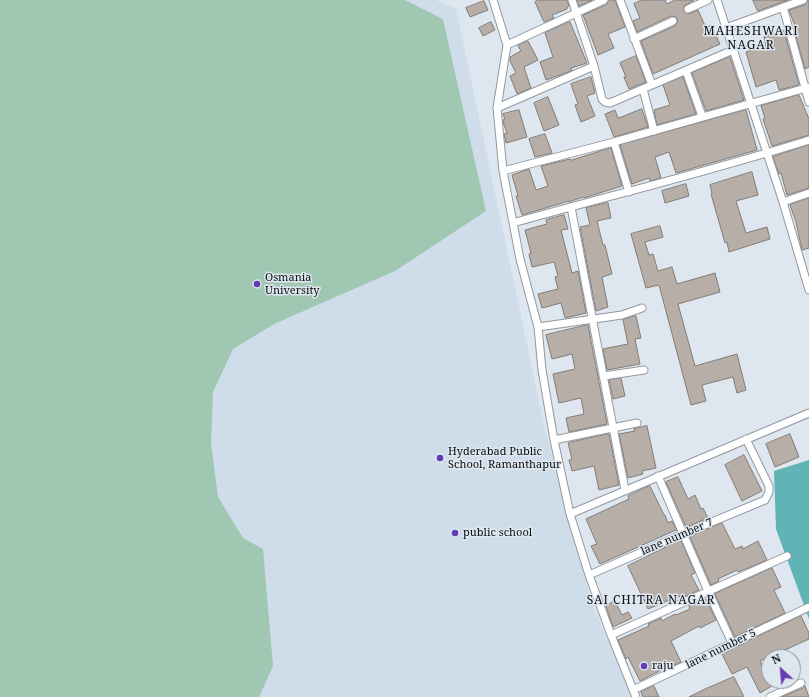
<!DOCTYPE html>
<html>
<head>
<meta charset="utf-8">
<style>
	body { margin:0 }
	#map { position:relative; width:809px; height:697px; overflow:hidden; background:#dee7ef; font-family:"Noto Serif",serif }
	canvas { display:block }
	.north { position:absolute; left:761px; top:649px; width:40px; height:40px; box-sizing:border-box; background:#dee7ef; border:1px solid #899096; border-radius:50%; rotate:334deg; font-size:11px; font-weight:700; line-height:16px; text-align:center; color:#0a0d10 }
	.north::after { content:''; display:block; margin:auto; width:14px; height:18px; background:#633bb3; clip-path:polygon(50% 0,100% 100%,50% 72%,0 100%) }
</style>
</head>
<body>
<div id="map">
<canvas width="809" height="697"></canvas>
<div class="north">N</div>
</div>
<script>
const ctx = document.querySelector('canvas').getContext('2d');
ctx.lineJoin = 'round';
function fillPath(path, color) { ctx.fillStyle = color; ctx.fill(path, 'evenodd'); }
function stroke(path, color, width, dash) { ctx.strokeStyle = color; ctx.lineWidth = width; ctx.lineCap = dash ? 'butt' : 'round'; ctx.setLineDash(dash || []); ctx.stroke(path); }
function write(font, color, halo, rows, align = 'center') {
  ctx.font = font + ' "Noto Serif",serif'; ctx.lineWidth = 3; ctx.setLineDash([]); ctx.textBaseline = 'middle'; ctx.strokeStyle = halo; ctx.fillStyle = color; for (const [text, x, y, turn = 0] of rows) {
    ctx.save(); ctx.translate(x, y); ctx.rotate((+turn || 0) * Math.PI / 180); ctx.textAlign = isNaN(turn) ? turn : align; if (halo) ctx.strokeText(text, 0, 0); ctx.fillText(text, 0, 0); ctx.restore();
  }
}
const built = new Path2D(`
	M0,0H436L456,9L545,429L593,606L632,697H0Z`);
const green = new Path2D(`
	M0,0H405L443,19L486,211L395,271L274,324L233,349L213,392L211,443L218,497L243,538L263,549L273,666L259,697H0Z`);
const water = new Path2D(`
	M809,460V619L776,529L774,471Z`);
const building = new Path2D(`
	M538,0H567L569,6L567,7V9L552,15L554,18L544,22L535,2Z
	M577,0H592L579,6Z
	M609,0H615L625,27L608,34L614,48L598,55L583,15L606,5Z
	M642,0H665L667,4L675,0H694L684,6V11L688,14L698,10L706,28L711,25L720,44L653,74L641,41L675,26L678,21L676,17L671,16L637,32L633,21L640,18L634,4Z
	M753,0H788L758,11Z
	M808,0H809V67L805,69L793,26H795L789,10L805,5Z
	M484,1L488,10L470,17L466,8Z
	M491,22L495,30L483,36L479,28Z
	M570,22L587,63L571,68L572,70L568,72L546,80L540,62L553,57L545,33Z
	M784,31L799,85L779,90L776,80L756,87L746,52L766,45L764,37Z
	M528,41L538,60L524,67L531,88L517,94L510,76L516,73L510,61V57L521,51L518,46Z
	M636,56L646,82L629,89L624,77H626L620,63Z
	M730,57L744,100L706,111L692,73Z
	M591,77L595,93L587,96L595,116L581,122L575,105L578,104L571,84Z
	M683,77L696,114L657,125L654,110L670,105L663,85Z
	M799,95L809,119V135L772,146L763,119L765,118L761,106Z
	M548,97L559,125L544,131L534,103Z
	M642,109L648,127L614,137L605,114L615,110L618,118Z
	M519,110L527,137L506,143L504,134L507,133L503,122V120L505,119L503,114Z
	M746,110L757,150L676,173L669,152L655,157L661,178L650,181L649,178L632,184L620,145Z
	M545,134L552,153L535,157L529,139Z
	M809,145V188L787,195L781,173L779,174L773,157Z
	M611,148L622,186L584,198L583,197L569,202V201L522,215L516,196H518L512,175L529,169L536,190L548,186L541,166L570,159L571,160Z
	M752,172L758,195L736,201L746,233L767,227L770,239L729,252L727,242L725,243L711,194L712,193L710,185Z
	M686,184L689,196L665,203L662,191Z
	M809,198V248L802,250L796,222L790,205Z
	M608,203L611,218L597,221L603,245H605L612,274L602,277L608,307L596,311L580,227L590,225L586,208Z
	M564,215L568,229L561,230L572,273L578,271L586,313L565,318L561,303L542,308L538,294L558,289L555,277L558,276L554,262L532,267L529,254L531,253L525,230L547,224L546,220Z
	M660,226L663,237L645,242L649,255L653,254L658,271L672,267L677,284L715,273L720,292L678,304L695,366L737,354L746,390L737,393L733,377L702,385L706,401L691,405L659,285L646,288L631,234Z
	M636,316L641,338L635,339L640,364L607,370L603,349L628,344L623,320Z
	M588,325L607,424L569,432L566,418L584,414L581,398L559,403L553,374L575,369L572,354L552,359L546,335Z
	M621,378L625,396L613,399L609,380Z
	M647,426L656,468L642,471L643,474L628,478L619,434L635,431L634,429Z
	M609,434L619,485L599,490L594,466L572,471L569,460L572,459L568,443L571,442Z
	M790,434L799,457L775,467L766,444Z
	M744,455L762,491L742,501L725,465Z
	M678,477L688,499L695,495L701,509L703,508L708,518L686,527L666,482Z
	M650,486L664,515H665L668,523L672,521L677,531L676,530L600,564L591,546L597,544L586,519L629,499L628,496Z
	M722,523L735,549L742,546L743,549L758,541L767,560L738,572L737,570L718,579L719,581L711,585L690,537Z
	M681,540L695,573L691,575L699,590L684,597V596L680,598L679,596L648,609L628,566Z
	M772,568L781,587L774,590L785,613L735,637L715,594Z
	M703,599L704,600L706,599L716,620L700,628L699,626L671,641L681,662L672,666L671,665L640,681L628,657L626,659L618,640L649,626L648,624L661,618L662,621L675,614L676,615L690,609L689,606Z
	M615,601L622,615L628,612L632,618L613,627L606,606Z
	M801,616L809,633V639L772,656L771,655L760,661L772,686L760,693L747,667L732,674L722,654Z
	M734,677L744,697H689L705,689Z
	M654,686L659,697H643L641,692Z
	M805,686L809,697H782L803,688Z`);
const street = new Path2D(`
	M493,0L507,45L497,108L503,171L520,259L538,327L542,370L554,440L570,514L589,575L611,635L636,697
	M620,0L652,85
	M717,0L783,202L809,290
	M783,7L809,102
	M688,9L708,0
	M726,28L803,0
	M634,39L673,21
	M507,45L604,0
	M594,66L602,99L605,102L610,103L733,50
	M686,71L702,116
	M643,89L654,131
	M497,108L594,66L572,0
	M614,142L629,192
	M503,171L614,142L809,87
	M783,202L809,193
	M571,207L625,490
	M513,223C612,195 711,171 809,140
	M538,327L622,315L642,308
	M604,376L644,370
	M554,440L637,423
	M658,476L708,591L732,643
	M570,514L809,413
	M589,575L683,534L765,500L769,492V486L746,439
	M611,635L787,556
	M633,690L809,607
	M770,697L801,683`);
const markers = [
	[257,284,4,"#633bb3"],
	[440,458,4,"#633bb3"],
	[455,533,4,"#633bb3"],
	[644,666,4,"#633bb3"]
];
const poiNames = [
	["Osmania",265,278],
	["University",265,291],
	["Hyderabad Public",448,452],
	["School, Ramanthapur",448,465],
	["public school",463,533],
	["raju",652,666]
];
const streetNames = [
	["lane number 7",677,537,-23],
	["lane number 5",721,649,-26]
];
const neighbourhoodNames = [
	["MAHESHWARI",751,32],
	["NAGAR",751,46],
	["SAI CHITRA NAGAR",651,601]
];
fillPath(built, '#cfddeb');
fillPath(green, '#a0c7b1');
fillPath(water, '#61b4b6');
fillPath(building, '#b7afa7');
stroke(building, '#837b74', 1);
stroke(street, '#9198a0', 9);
stroke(street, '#fff', 7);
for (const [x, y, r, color] of markers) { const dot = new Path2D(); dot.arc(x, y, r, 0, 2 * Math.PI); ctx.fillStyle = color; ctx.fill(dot); stroke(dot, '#dee7ef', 1.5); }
write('11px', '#0a0d10', '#dee7ef', poiNames, 'left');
write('11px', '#0a0d10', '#dee7ef', streetNames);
ctx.letterSpacing = '1px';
write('12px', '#0a0d10', '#dee7ef', neighbourhoodNames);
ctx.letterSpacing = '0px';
</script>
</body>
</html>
